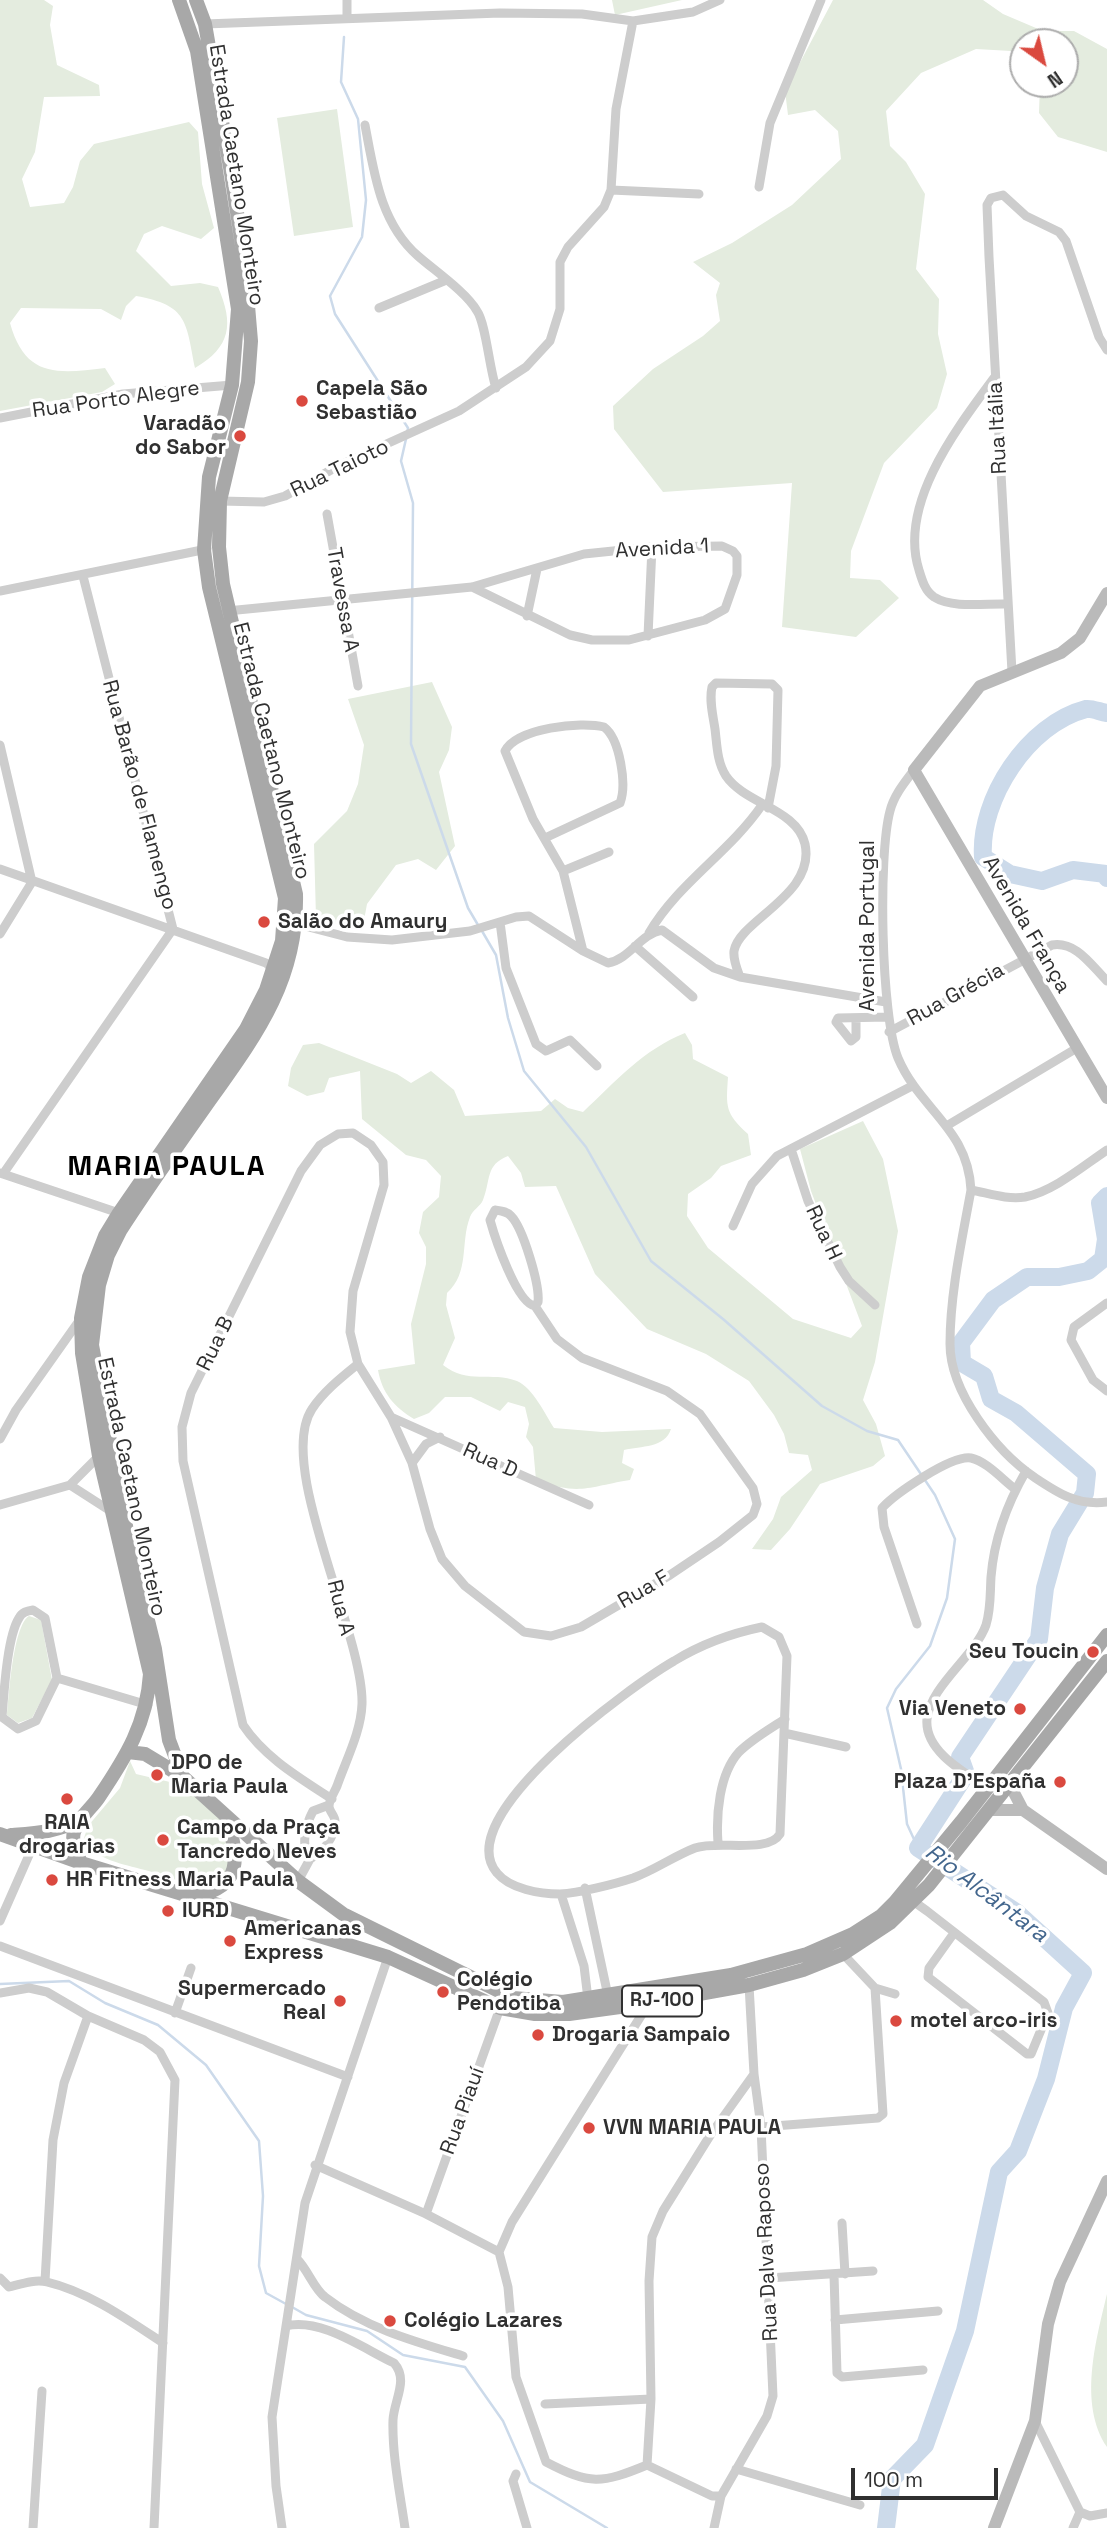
<!DOCTYPE html>
<html>
<head>
<meta charset="utf-8">
<style>
	body { margin:0 }
	#map { position:relative; width:1107px; height:2528px; overflow:hidden; background:#fff; font-family:"Space Grotesk",sans-serif }
	canvas { display:block }
	.north { position:absolute; left:1009px; top:28px; width:70px; height:70px; box-sizing:border-box; background:#fff; border:2px solid #acacac; border-radius:50%; rotate:146deg; font-size:19px; font-weight:700; line-height:28px; text-align:center; color:#303030 }
	.north::after { content:''; display:block; margin:auto; width:24px; height:32px; background:#da493f; clip-path:polygon(50% 0,100% 100%,50% 72%,0 100%) }
	.scale { position:absolute; left:851px; top:2468px; width:147px; height:32px; box-sizing:border-box; border:4px solid #303030; border-top:0; padding-left:9px; font-size:21px; line-height:24px; white-space:nowrap; color:#303030; -webkit-text-stroke:5px #fff; paint-order:stroke }
</style>
</head>
<body>
<div id="map">
<canvas width="1107" height="2528"></canvas>
<div class="north">N</div>
<div class="scale">100 m</div>
</div>
<script>
const ctx = document.querySelector('canvas').getContext('2d');
ctx.lineJoin = 'round';
function fillPath(path, color) { ctx.fillStyle = color; ctx.fill(path, 'evenodd'); }
function stroke(path, color, width, dash) { ctx.strokeStyle = color; ctx.lineWidth = width; ctx.lineCap = dash ? 'butt' : 'round'; ctx.setLineDash(dash || []); ctx.stroke(path); }
function write(font, color, halo, rows, align = 'center') {
  ctx.font = font + ' "Space Grotesk",sans-serif'; ctx.lineWidth = 7; ctx.setLineDash([]); ctx.textBaseline = 'middle'; ctx.strokeStyle = halo; ctx.fillStyle = color; for (const [text, x, y, turn = 0] of rows) {
    ctx.save(); ctx.translate(x, y); ctx.rotate((+turn || 0) * Math.PI / 180); ctx.textAlign = isNaN(turn) ? turn : align; if (halo) ctx.strokeText(text, 0, 0); ctx.fillText(text, 0, 0); ctx.restore();
  }
}
const green = new Path2D(`
	M0,0H44L53,6L50,25L57,65L99,85L100,96L44,97L35,152L22,179L30,207L64,203L73,187L80,161L94,144L189,122L198,132L202,184L214,228L201,239L162,226L144,234L136,251L171,286L200,283L218,287C234,324 231,347 195,368C186,322 188,305 136,296L126,306L121,320L101,309L21,308L10,323C25,377 56,374 105,368L115,384L102,392L0,411Z
	M612,0H682L615,15Z
	M833,0H983L1003,14L1043,31H1074L1107,49V152L1058,137L1039,113L1040,84H1065V42H1023V63L1011,51L976,49L921,73L886,111L890,146L906,162L925,194L916,269L939,299L938,334L947,374L937,408L884,463L851,551L850,578L880,580L899,598L856,637L782,627L792,483L663,492L614,429L613,406L653,369L703,336L720,321L716,295L720,283L693,262L732,243L792,205L841,159L838,131L815,110L788,115L785,91Z
	M337,109L353,227L294,236L277,118Z
	M432,682L452,727L449,750L439,772L455,846L436,870L418,859L396,865L367,904L362,931L316,918L314,844L347,811L358,784L364,745L348,699Z
	M685,1033L692,1045L693,1059L728,1077C726,1107 725,1113 748,1134L751,1155L721,1166L711,1178L688,1194L687,1216L708,1248L793,1319L851,1338L862,1326L811,1191L800,1149L863,1121L883,1159L898,1231L875,1362L863,1400L876,1424L885,1456L873,1466L820,1484L790,1529L771,1550L752,1549L773,1519L781,1497L812,1470L808,1455L789,1453L784,1434L774,1415L749,1381L706,1354L647,1329L595,1274L556,1186L525,1187L521,1173L508,1156C485,1165 491,1180 483,1200C480,1207 473,1209 470,1217C460,1243 470,1272 447,1293L446,1305L455,1338L443,1365C468,1385 491,1371 517,1381C533,1388 545,1414 554,1428L602,1432L671,1429C665,1448 641,1446 624,1450L622,1463L634,1469L630,1480C586,1487 581,1496 536,1480L533,1447L526,1437L529,1424L525,1407L508,1402L500,1411L471,1397H445L429,1413L414,1419C394,1407 382,1393 378,1370L415,1364L411,1324L426,1264V1247L419,1233L423,1212L439,1197L441,1176L426,1160L406,1155L362,1119L360,1071L329,1078L324,1092L307,1096L288,1086L291,1068L303,1045L319,1043L397,1074L411,1083L431,1071L454,1090L465,1116L541,1111L555,1099L568,1108L583,1112C615,1082 644,1049 685,1033Z
	M29,1616L41,1620L52,1680L32,1718L18,1723L7,1715C9,1695 13,1626 29,1616Z
	M130,1761L136,1774L170,1782L177,1775C201,1799 249,1834 226,1873C222,1879 210,1884 202,1884C182,1884 164,1875 145,1870C122,1864 98,1860 83,1841L88,1826L120,1788Z
	M1107,2294V2447C1078,2404 1096,2340 1107,2294Z`);
const stream = new Path2D(`
	M344,37L341,82L358,119L366,200L362,237L330,296L335,314L408,428L407,433
	M406,439L401,461L413,503L411,744L468,908L478,925
	M482,931L496,955L508,1018L524,1071L586,1147L651,1261L723,1319L822,1406L867,1431L898,1440L935,1495L955,1539L947,1598L930,1646L896,1689L887,1708L901,1769L907,1824L918,1848
	M0,1984L69,1981L105,2003L158,2025L206,2065L259,2141L263,2196L259,2266L266,2293L286,2304
	M292,2307L306,2315L367,2331L403,2355L465,2367L503,2421L530,2482L607,2528`);
const river = new Path2D(`
	M1107,713C1100,712 1092,708 1086,709C1028,724 979,799 983,857L1010,874L1042,881L1073,870L1106,874L1107,878
	M886,2528L892,2479L925,2445L965,2331L999,2172L1018,2151L1046,2079L1064,2008L1083,1973L1016,1912L918,1848L966,1774L960,1757L1039,1639L1045,1588L1060,1534L1085,1493L1087,1474L1016,1413L991,1399L984,1376L962,1363L961,1343L993,1300L1027,1277H1059L1088,1271L1103,1259L1106,1239L1100,1203L1107,1196`);
const street = new Path2D(`
	M347,0V18
	M205,24L500,13L582,14L633,21L693,12L720,0
	M365,125C374,172 380,223 418,256C435,271 466,292 477,311C486,324 489,367 496,388
	M759,187L770,123L821,0
	M611,190L699,194
	M379,308L444,281
	M994,378C957,428 898,504 919,570C922,580 925,591 934,597C953,609 987,603 1008,604
	M0,418L123,394L232,385
	M220,501L264,502L285,496L338,466L459,411L526,367L550,341L560,309V262L568,247L604,207L611,190L616,109L633,21
	M327,514L358,686
	M0,591L207,549
	M227,611L472,587L584,554L652,547L722,546L733,551L737,556V575L725,609L705,620L629,640H592L570,635L472,587
	M527,616L537,569
	M648,636L652,547
	M1012,672L989,257L987,205L991,198L1003,195L1026,216L1059,232L1066,241L1099,337L1107,350
	M0,745L32,882L0,934
	M914,770C905,782 894,795 890,811C878,855 881,1017 898,1058C920,1110 968,1128 971,1190C962,1240 950,1293 950,1344C950,1392 996,1451 1034,1477C1058,1493 1077,1506 1107,1502
	M545,838L620,803C627,785 620,739 604,727C581,721 517,728 505,751L533,819L563,871L583,951
	M0,869L266,963L276,972
	M563,871L609,852
	M500,922L506,968L536,1044L546,1051L570,1040L597,1066
	M297,924L347,937L392,940L470,931L516,917L529,916L583,951L608,963C630,959 640,934 662,930L714,968L740,977L886,1002
	M649,933C678,883 729,853 762,805
	M635,946L693,997
	M740,977C737,969 733,960 734,951C739,920 816,895 805,844C797,809 745,804 726,776C717,762 717,745 715,729C713,715 709,701 712,687L716,683L772,684L778,690L776,766L768,808
	M856,1019V1037L851,1041L836,1022L838,1018L887,1017
	M889,1032L1052,945C1076,941 1091,965 1107,981
	M948,1125L1077,1048
	M791,1149L808,1201L840,1267L849,1281L875,1305
	M0,1173L119,1213
	M3,1174L173,929L83,576
	M971,1190C988,1193 1007,1200 1025,1197C1054,1191 1083,1166 1107,1150
	M733,1226L752,1184L777,1156L912,1086
	M1107,1303L1074,1327L1071,1340L1093,1380L1107,1391
	M391,1417L589,1505
	M0,1439L16,1410L81,1318
	M412,1463L426,1444L440,1437
	M70,1485L112,1512
	M0,1505L70,1485L99,1456
	M33,1610L45,1618L57,1678L36,1721L18,1729L2,1717C4,1693 7,1637 19,1618C22,1612 27,1611 33,1610Z
	M917,1624L884,1527L882,1508C895,1494 951,1455 971,1458C986,1461 1003,1480 1015,1489
	M762,1627L779,1637L787,1656L780,1834C768,1854 718,1840 695,1848C674,1856 655,1870 633,1878C615,1884 579,1893 560,1894C540,1894 510,1889 497,1873C449,1817 631,1686 674,1661C700,1645 733,1633 762,1627Z
	M57,1678L148,1705
	M784,1733L846,1747
	M988,1788C965,1773 924,1751 927,1719C930,1686 975,1656 986,1625C991,1609 990,1593 991,1577C994,1539 1007,1504 1026,1471
	M332,1799C300,1778 265,1758 243,1725L183,1461L182,1427L191,1393L301,1171L320,1145L338,1134L353,1133L371,1145L383,1162L384,1185L353,1291L350,1332L358,1364L391,1417L412,1463L430,1529L442,1559L465,1586L524,1632L551,1636L581,1627L670,1575L719,1542L753,1515L757,1504L753,1488L700,1414L667,1391L582,1358L557,1339L535,1306L538,1302C540,1285 523,1228 511,1216C506,1211 501,1211 495,1210L490,1220C495,1238 517,1304 535,1306
	M718,1843C716,1815 719,1774 739,1752C752,1739 770,1729 785,1719
	M310,1859C323,1852 335,1838 335,1821C335,1816 329,1811 329,1806C329,1800 335,1791 337,1786C346,1760 361,1732 362,1704C364,1634 275,1465 312,1409C324,1391 342,1377 358,1364
	M298,1881L310,1859C300,1846 306,1824 313,1811L329,1805
	M585,1888L608,1996
	M561,1894L584,1966L588,1999
	M913,1901L927,1911L1044,2002L1048,2013L1031,2054H1027L928,1977L929,1968L954,1933
	M0,1921L33,1846
	M0,1946L348,2077
	M875,1988L895,1994
	M0,1993L29,1988L47,1992L88,2016L144,2040L160,2052L175,2080L154,2528
	M175,2013L191,1968
	M761,2127L878,2118L883,2114L875,1988L843,1954
	M315,2165L426,2214L499,2252
	M426,2214L500,2008
	M842,2223L845,2274
	M499,2252L508,2287L516,2377L546,2462C590,2485 601,2484 647,2465L651,2399L649,2281L652,2237L663,2211L711,2134L754,2074
	M499,2252L512,2222L649,2003
	M297,2259C308,2270 314,2289 325,2297C365,2328 416,2342 463,2356
	M834,2275L837,2373L842,2377L923,2370
	M0,2278L9,2287C21,2284 35,2279 47,2282C89,2292 128,2320 163,2343
	M769,2278L873,2271
	M45,2281L53,2140L64,2083L88,2016
	M835,2320L938,2311
	M286,2326C320,2317 364,2349 394,2363C409,2380 394,2400 393,2420C392,2455 400,2493 405,2528
	M545,2404L651,2399
	M1035,2421L1080,2512L1073,2528
	M647,2465L712,2496H721L767,2416L773,2396L761,2127L754,2074L749,1985
	M736,2469L860,2505
	M516,2474L513,2481L527,2528
	M1080,2512L1090,2516L1107,2513
	M33,2528L42,2391
	M282,2528L276,2486L272,2417L305,2203L388,1957
	M714,2528L721,2496`);
const secondary = new Path2D(`
	M1107,593L1080,638L1061,653L980,686L914,770L1107,1098
	M1010,1785L1023,1810L1107,1869
	M989,1810H1023
	M994,2528L1035,2421L1048,2324L1060,2282L1107,2181`);
const primary = new Path2D(`
	M128,1752L145,1754L183,1777L298,1881L343,1914L513,1998L563,2002L731,1975L807,1954L853,1934L881,1916L895,1902L961,1822L1107,1635
	M183,1777L169,1740L155,1649L130,1547L92,1345L99,1285L108,1255L120,1231C147,1189 176,1148 205,1107C254,1038 298,982 296,894L223,584L219,547L220,501L248,382L251,341L244,258L231,173L205,24L196,0
	M0,1834L81,1863L388,1957L500,2008L535,2014H569L649,2003L749,1985L803,1970L843,1954L890,1923L929,1885L1107,1661
	M11,1835C37,1833 58,1832 80,1819
	M81,1863C77,1853 71,1842 74,1832C79,1817 91,1809 99,1797C126,1757 147,1723 150,1674L99,1456L82,1353L81,1318L89,1277L105,1236L119,1213L246,1029L266,990L282,941L285,898L209,587L204,550L209,477L232,385L238,309L197,51L179,0
	M195,1896C243,1887 239,1858 227,1819`);
const markers = [
	[302,401,7,"#da493f"],
	[240,436,7,"#da493f"],
	[264,922,7,"#da493f"],
	[1093,1652,7,"#da493f"],
	[1020,1709,7,"#da493f"],
	[157,1775,7,"#da493f"],
	[1060,1782,7,"#da493f"],
	[67,1799,7,"#da493f"],
	[163,1840,7,"#da493f"],
	[52,1880,7,"#da493f"],
	[168,1911,7,"#da493f"],
	[230,1941,7,"#da493f"],
	[443,1992,7,"#da493f"],
	[340,2001,7,"#da493f"],
	[896,2021,7,"#da493f"],
	[538,2035,7,"#da493f"],
	[589,2128,7,"#da493f"],
	[390,2321,7,"#da493f"]
];
const shields = [
	[662,2001,80]
];
const shieldNames = [
	["RJ-100",662,2001]
];
const streetNames = [
	["Estrada Caetano Monteiro",236,175,81],
	["Rua Porto Alegre",116,400,-8],
	["Rua Itália",998,428,-93],
	["Rua Taioto",340,469,-26],
	["Avenida 1",662,549,-3],
	["Travessa A",342,600,80],
	["Estrada Caetano Monteiro",271,751,76],
	["Rua Barão de Flamengo",139,795,75],
	["Avenida França",1026,925,60],
	["Avenida Portugal",868,926,-90],
	["Rua Grécia",956,995,-29],
	["Rua H",823,1233,65],
	["Rua B",216,1344,-64],
	["Rua D",490,1461,24],
	["Estrada Caetano Monteiro",131,1487,78],
	["Rua F",644,1590,-30],
	["Rua A",340,1608,76],
	["Rua Piauí",463,2111,-70],
	["Rua Dalva Raposo",767,2252,-93]
];
const poiNames = [
	["Capela São",316,389],
	["Sebastião",316,413],
	["Varadão",226,424,"right"],
	["do Sabor",226,448,"right"],
	["Salão do Amaury",278,922],
	["Seu Toucin",1079,1652,"right"],
	["Via Veneto",1006,1709,"right"],
	["DPO de",171,1763],
	["Maria Paula",171,1787],
	["Plaza D'España",1046,1782,"right"],
	["RAIA",67,1823,"center"],
	["drogarias",67,1847,"center"],
	["Campo da Praça",177,1828],
	["Tancredo Neves",177,1852],
	["HR Fitness Maria Paula",66,1880],
	["IURD",182,1911],
	["Americanas",244,1929],
	["Express",244,1953],
	["Colégio",457,1980],
	["Pendotiba",457,2004],
	["Supermercado",326,1989,"right"],
	["Real",326,2013,"right"],
	["motel arco-iris",910,2021],
	["Drogaria Sampaio",552,2035],
	["VVN MARIA PAULA",603,2128],
	["Colégio Lazares",404,2321]
];
const waterNames = [
	["Rio Alcântara",986,1894,37]
];
const districtNames = [
	["MARIA PAULA",167,1167]
];
fillPath(green, '#e4ecdf');
stroke(stream, '#ccdaea', 2.5);
stroke(river, '#ccdaea', 18);
stroke(street, '#cdcdcd', 9);
stroke(secondary, '#bababa', 12);
stroke(primary, '#a8a8a8', 14);
for (const [x, y, r, color] of markers) { const dot = new Path2D(); dot.arc(x, y, r, 0, 2 * Math.PI); ctx.fillStyle = color; ctx.fill(dot); stroke(dot, '#fff', 2.5); }
for (const [x, y, w] of shields) { const box = new Path2D(); box.roundRect(x - w / 2, y - 15.5, w, 31, 5); ctx.fillStyle = '#fff'; ctx.fill(box); stroke(box, '#303030', 2); }
write('bold 19px', '#303030', null, shieldNames);
write('21px', '#303030', '#fff', streetNames);
write('bold 21px', '#303030', '#fff', poiNames, 'left');
write('italic 23px', '#43668d', '#fff', waterNames);
ctx.letterSpacing = '2px';
write('bold 28px', '#000', '#fff', districtNames);
ctx.letterSpacing = '0px';
</script>
</body>
</html>
